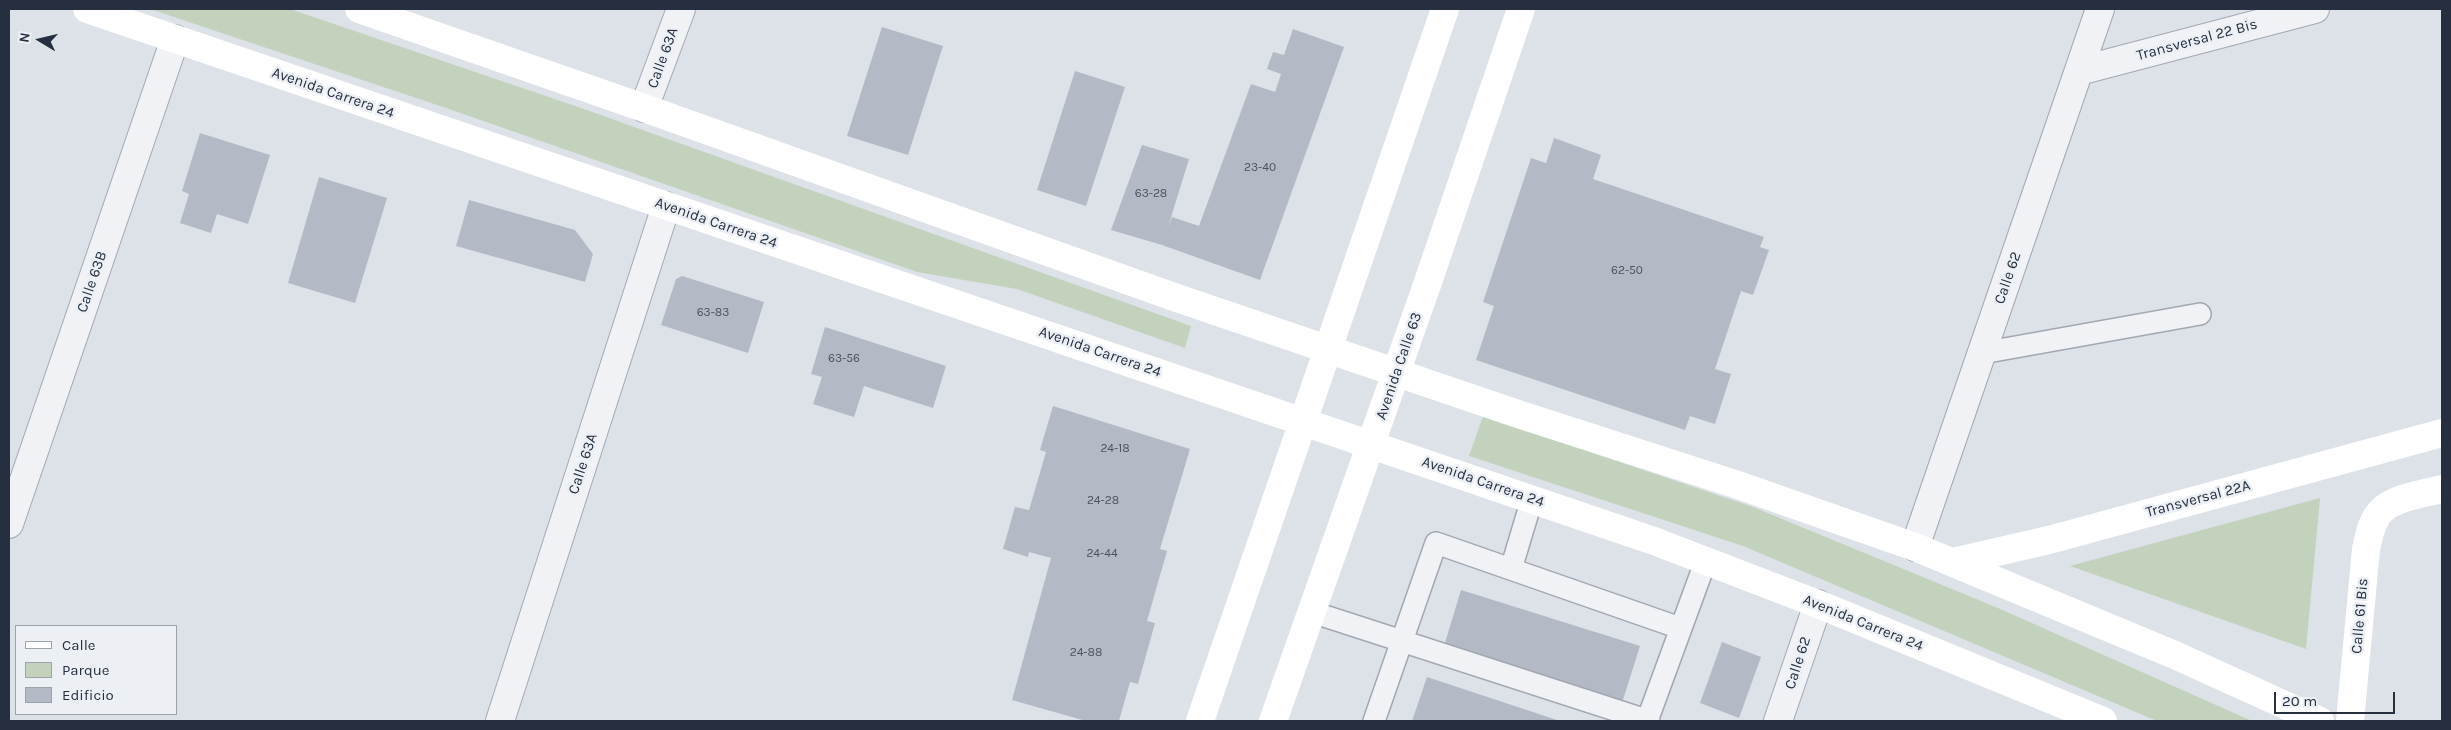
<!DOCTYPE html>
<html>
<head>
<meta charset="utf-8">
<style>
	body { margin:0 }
	#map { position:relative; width:2451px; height:730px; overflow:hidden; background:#dde1e8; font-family:Karla,sans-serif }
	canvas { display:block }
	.frame { position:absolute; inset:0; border:10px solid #252f3f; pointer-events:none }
	.legend { position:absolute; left:15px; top:625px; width:162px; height:90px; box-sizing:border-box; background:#ecf0f5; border:1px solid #9ca3ac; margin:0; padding:6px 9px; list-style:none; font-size:15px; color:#252f3f }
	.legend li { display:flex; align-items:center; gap:10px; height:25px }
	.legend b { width:25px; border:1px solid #9ca3ac }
	.north { position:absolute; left:15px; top:15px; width:50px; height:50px; -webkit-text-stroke:4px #ecf0f5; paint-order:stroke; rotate:279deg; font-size:14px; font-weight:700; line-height:20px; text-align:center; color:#252f3f }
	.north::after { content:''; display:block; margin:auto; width:18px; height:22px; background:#252f3f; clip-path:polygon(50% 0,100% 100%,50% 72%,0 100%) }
	.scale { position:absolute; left:2274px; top:692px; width:121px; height:22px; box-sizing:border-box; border:2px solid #252f3f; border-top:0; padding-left:6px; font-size:15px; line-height:18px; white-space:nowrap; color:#252f3f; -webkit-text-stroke:4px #ecf0f5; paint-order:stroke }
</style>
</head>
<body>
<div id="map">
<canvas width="2451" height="730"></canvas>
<div class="frame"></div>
<ul class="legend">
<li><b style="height:6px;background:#fff"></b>Calle</li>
<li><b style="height:14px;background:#c3d2bd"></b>Parque</li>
<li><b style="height:14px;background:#b4bac5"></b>Edificio</li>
</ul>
<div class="north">N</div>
<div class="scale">20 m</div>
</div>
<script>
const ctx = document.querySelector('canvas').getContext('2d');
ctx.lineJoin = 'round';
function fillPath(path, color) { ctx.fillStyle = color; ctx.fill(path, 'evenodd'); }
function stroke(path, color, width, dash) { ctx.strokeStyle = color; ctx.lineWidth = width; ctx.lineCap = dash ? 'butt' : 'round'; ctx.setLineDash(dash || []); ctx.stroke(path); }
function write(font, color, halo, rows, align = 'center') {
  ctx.font = font + ' Karla,sans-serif'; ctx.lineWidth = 5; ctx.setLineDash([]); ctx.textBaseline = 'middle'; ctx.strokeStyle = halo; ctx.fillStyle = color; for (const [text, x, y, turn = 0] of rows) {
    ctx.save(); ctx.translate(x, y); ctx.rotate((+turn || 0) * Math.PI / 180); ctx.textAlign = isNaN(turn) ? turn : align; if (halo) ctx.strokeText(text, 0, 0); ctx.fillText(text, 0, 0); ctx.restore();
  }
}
const green = new Path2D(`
	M150,9H290L584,109L1191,326L1185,348L1017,289L917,272L446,108Z
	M1483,416L1753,507L1998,608L2252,721H2157L1743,546L1469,456Z
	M2320,498L2306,649L2070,566Z`);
const building = new Path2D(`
	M882,27L943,46L908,155L847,136Z
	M1293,29L1344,47L1260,280L1162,245L1111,230L1142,145L1189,159L1168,227L1172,217L1199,226L1251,84L1275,92L1281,74L1267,69L1273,52L1284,55Z
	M1075,71L1125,87L1086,206L1037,190Z
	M200,133L270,155L248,224L217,214L211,233L180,223L189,194L182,191Z
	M1554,138L1601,155L1593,179L1764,237L1760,247L1769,250L1753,295L1741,291L1715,369L1731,374L1715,424L1690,416L1685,430L1476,360L1494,306L1483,302L1531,158L1546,163Z
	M319,177L387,198L355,303L288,283Z
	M469,200L575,230L593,254L585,282L456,246Z
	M682,276L764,302L748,353L661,325L676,279Z
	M825,327L946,366L933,408L864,386L854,417L813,404L822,377L811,374Z
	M1053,406L1190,449L1160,549L1167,551L1147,621L1155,623L1138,684L1130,682L1119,721H1086L1012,700L1051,558L1029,552L1028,557L1003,549L1015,507L1029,510L1046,452L1040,450Z
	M1461,590L1640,646L1622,703L1444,646Z
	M1722,642L1761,657L1739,718L1700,703Z
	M1427,677L1560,721H1412Z`);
const lane = new Path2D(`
	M1982,353L2200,314
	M1511,569L1532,499
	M1312,612L1649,721
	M1374,721L1436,543L1680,628
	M1647,721L1706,560`);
const street = new Path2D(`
	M2079,71L2315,9
	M644,108L681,9
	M9,524L175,39
	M1915,547L2100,9
	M500,721L666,206
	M1778,721L1818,604`);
const secondary = new Path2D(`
	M87,9L1654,541L1818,604L2103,721
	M359,9L644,108L1174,297L1518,414L1735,484L1915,547L2177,656L2320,721
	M1953,562L2049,540L2442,433
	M1200,721L1445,9
	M1273,721L1428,282L1521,9
	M2350,721L2366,549C2369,537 2371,522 2380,512C2394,497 2423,494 2442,489`);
const numberNames = [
	["23-40",1260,168],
	["63-28",1151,194],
	["62-50",1627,271],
	["63-83",713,313],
	["63-56",844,359],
	["24-18",1115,449],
	["24-28",1103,501],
	["24-44",1102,554],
	["24-88",1086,653]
];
const streetNames = [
	["Transversal 22 Bis",2197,40,-15],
	["Calle 63A",663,58,-70],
	["Avenida Carrera 24",333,93,19],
	["Avenida Carrera 24",716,223,19],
	["Calle 62",2008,278,-71],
	["Calle 63B",92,282,-71],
	["Avenida Carrera 24",1100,352,19],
	["Avenida Calle 63",1399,366,-71],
	["Calle 63A",583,464,-72],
	["Avenida Carrera 24",1483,482,19],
	["Transversal 22A",2198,499,-15],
	["Calle 61 Bis",2360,616,-85],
	["Avenida Carrera 24",1863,623,22],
	["Calle 62",1798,663,-72]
];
fillPath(green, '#c3d2bd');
fillPath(building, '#b4bac5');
stroke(lane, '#a2a8b2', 24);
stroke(street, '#a2a8b2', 30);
stroke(lane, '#f0f2f6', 21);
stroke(street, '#f0f2f6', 28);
stroke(secondary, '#fff', 28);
write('12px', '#495260', null, numberNames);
write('15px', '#252f3f', '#ecf0f5', streetNames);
</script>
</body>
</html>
